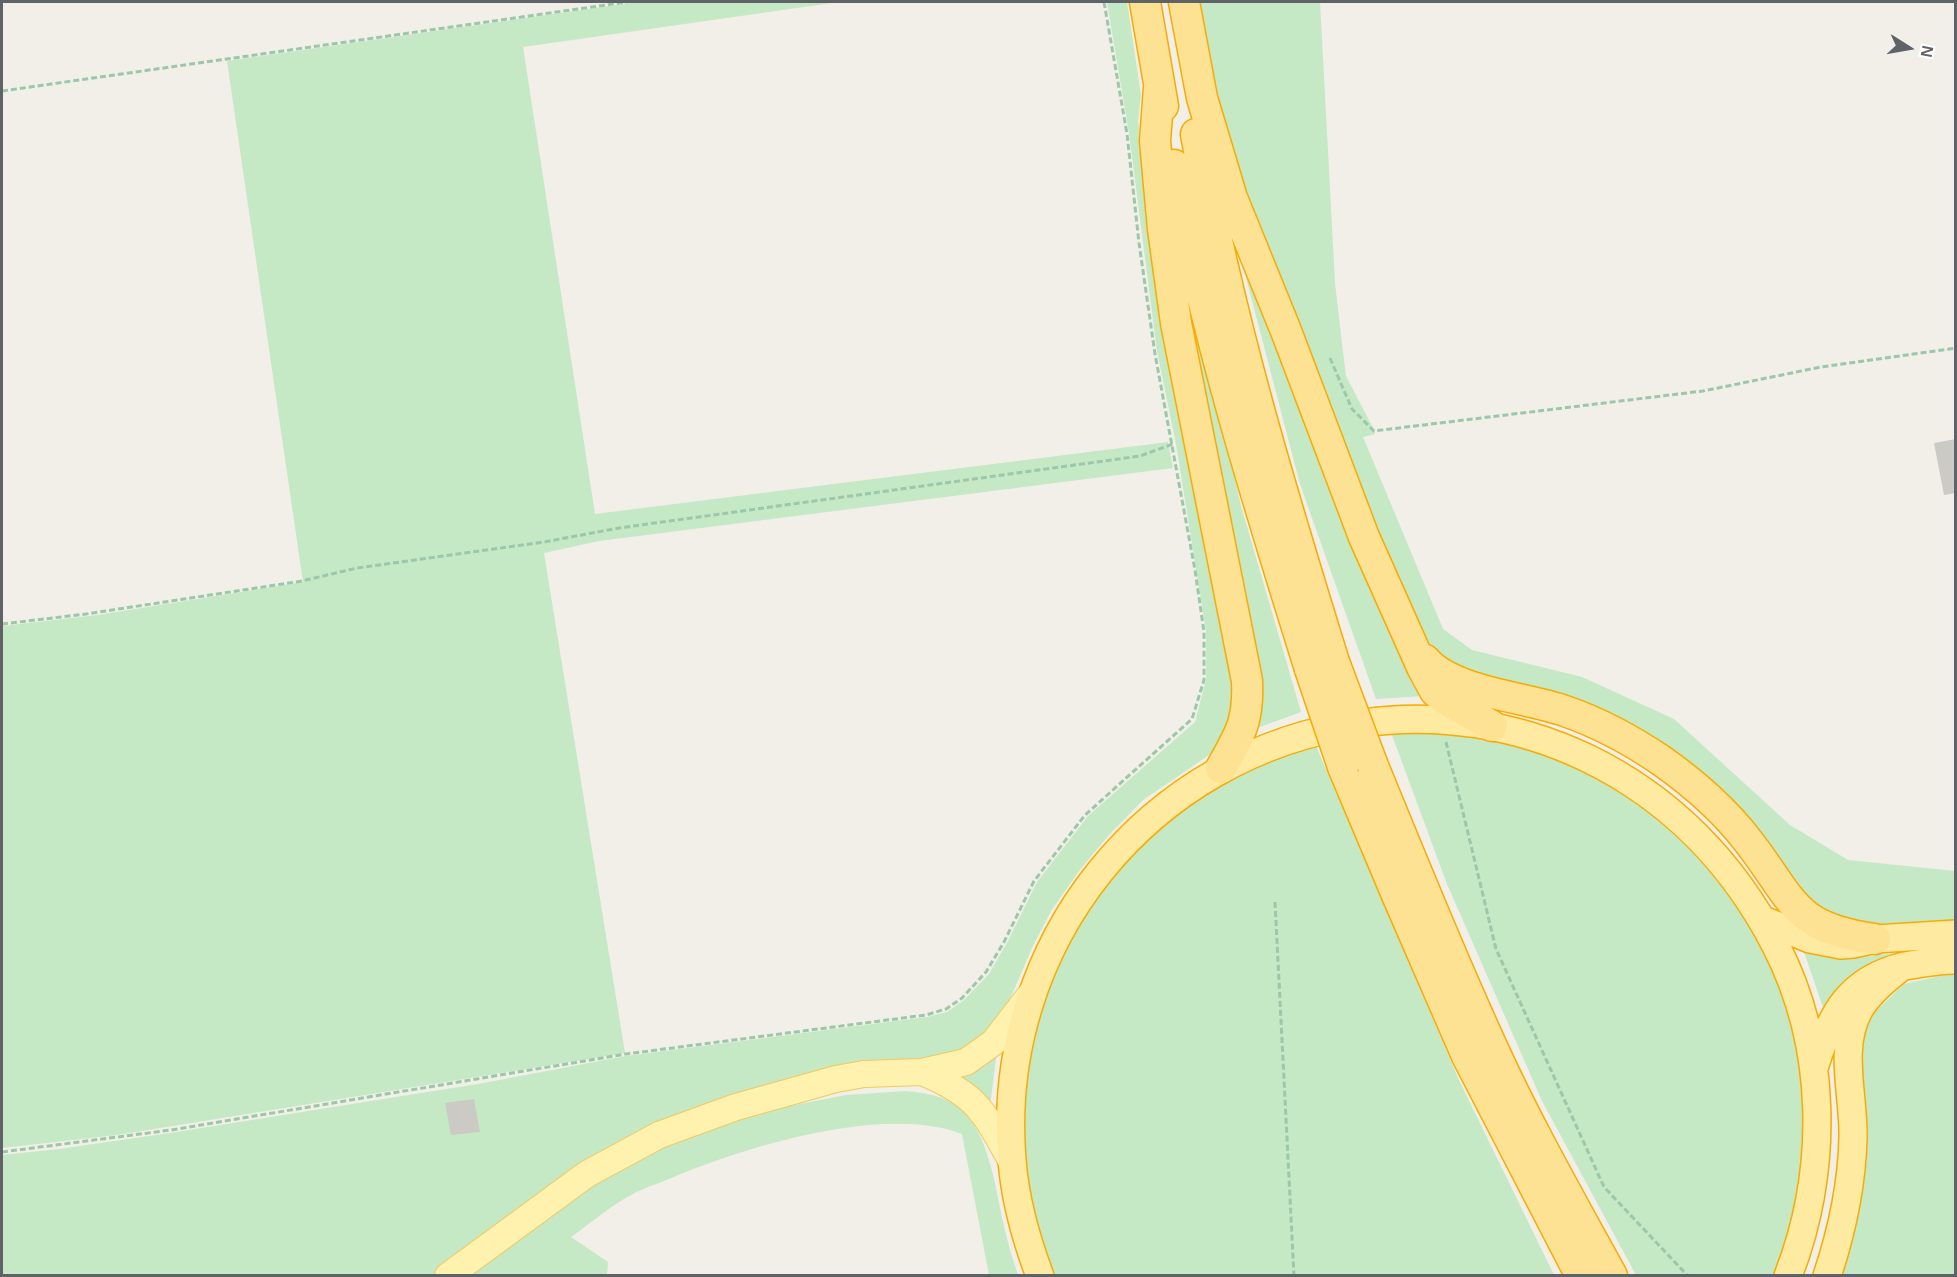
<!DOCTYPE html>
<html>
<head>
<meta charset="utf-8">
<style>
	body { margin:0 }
	#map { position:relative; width:1957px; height:1277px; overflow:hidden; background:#f1efe8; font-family:Arial,sans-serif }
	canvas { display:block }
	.frame { position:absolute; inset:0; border:3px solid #5f6368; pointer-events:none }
	.north { position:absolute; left:1879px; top:18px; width:60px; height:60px; -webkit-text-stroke:4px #fff; paint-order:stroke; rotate:101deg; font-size:16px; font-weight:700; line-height:24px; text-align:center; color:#5f6368 }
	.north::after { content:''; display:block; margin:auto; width:21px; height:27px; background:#5f6368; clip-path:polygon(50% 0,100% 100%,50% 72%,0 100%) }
</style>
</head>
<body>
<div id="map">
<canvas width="1957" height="1277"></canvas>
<div class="frame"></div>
<div class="north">N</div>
</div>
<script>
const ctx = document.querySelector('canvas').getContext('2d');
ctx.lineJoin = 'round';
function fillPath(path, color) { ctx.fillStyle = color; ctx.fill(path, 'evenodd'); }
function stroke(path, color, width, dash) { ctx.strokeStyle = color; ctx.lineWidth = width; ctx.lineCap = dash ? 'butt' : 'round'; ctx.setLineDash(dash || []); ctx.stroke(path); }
const green = new Path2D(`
	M637,2H839L523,47L595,514L1168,442L1173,468L599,541L544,553L625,1053L117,1135L2,1148V626L98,615L303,582L227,61Z
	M1107,2H1127L1141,95L1138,122L1152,232L1235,681L1237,712L1215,751L1143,800L1108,836L1079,871L1051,911L1032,948L1007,1006L978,1049L787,1084L489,1235L433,1275L2,1276V1155L59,1149L170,1133L478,1084L626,1056L927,1017L947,1012L964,1000L989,974L1008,941L1037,882L1088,816L1195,722L1206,680V631L1176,444L1157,351L1129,133Z
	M1193,2H1320L1335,283L1343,352L1346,376L1373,428L1375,434L1363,437L1443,629L1472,650L1582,677L1674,719L1790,825L1848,860L1955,871V926L1881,927L1818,916L1700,783L1474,681L1439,657L1406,614L1244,199L1213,95Z
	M1234,232L1424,696L1376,699L1300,484Z
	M1198,315L1241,506L1301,712L1249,731L1185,318Z
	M1389,727L1440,730L1529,745L1612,782L1694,842L1769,948L1806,1070L1801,1202L1776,1275H1636L1542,1101L1447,884Z
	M1313,739L1459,1080L1554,1275L1050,1276L1039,1248L1021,1161L1026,1054L1038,1005L1097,885L1196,794Z
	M1803,949L1846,958L1917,951L1826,1016Z
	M1949,974L1955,975V1275L1834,1276L1863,1029L1876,1011L1904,984Z
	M997,1051L990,1106L956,1074Z
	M906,1091C925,1093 947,1096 962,1110C988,1133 996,1189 1003,1222C1007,1240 1012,1258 1018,1275H989L962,1134C884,1104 744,1147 669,1179C657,1184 643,1188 631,1195C610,1206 591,1223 571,1237L608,1262L607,1275L462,1276L590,1184L664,1143L739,1116L846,1095Z`);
const building = new Path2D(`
	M1956,439V493L1944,495L1934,443Z
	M474,1099L480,1132L451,1135L445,1103Z`);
const path = new Path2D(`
	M2,91L627,2
	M1330,358L1352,409L1374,431L1703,391L1821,367L1956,348
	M2,624L86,614L302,581L357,568L544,542L619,528L1140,456L1173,444
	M1446,742L1496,949L1604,1187L1688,1276
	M1275,902L1294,1276
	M2,1152L171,1130L626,1054L926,1015L946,1009L962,998L986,972L1004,942L1034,881L1085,815L1192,719L1204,680V632L1195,570L1155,354L1139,243L1127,134L1104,2`);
const primary = new Path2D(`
	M922,1072C978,1095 984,1112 1012,1162
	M448,1276L587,1174L659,1135L736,1107L836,1079L864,1074L922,1072L966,1062L994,1042L1031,994`);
const trunk = new Path2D(`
	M1763,920L1810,939L1841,945L1853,944L1875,939L1956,934
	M1815,1065C1831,1014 1849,979 1905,966C1922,963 1939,960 1956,960
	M1040,1276C1026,1239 1015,1200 1012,1160C994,944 1148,752 1363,723C1439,712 1518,725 1587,758C1670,798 1733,863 1775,944C1828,1046 1829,1170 1788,1276
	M1827,1276C1842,1231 1852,1184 1853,1137C1854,1096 1838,1048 1859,1010C1869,993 1885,980 1900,968`);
const motorway = new Path2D(`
	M1145,2L1163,106
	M1184,2L1202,98L1232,198L1286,331L1364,537L1422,667L1435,691L1443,698L1492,726
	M1159,88L1155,141L1163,229L1176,323L1247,681C1249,721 1240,735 1221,768
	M1196,134C1227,313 1280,488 1334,662
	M1174,165C1206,336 1258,503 1310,669
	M1425,660C1452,692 1525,697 1565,711C1600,723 1631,740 1662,761C1693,783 1725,811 1748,841C1794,900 1792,928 1875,939
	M1373,766C1412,861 1450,956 1493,1049C1528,1126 1571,1201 1612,1276
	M1343,767L1397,895L1467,1056L1581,1276`);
const motorwayBridge = new Path2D(`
	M1334,662L1373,766
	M1310,669L1343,767`);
fillPath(green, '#c5e8c5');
fillPath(building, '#cccac5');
stroke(primary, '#f2c960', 28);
stroke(trunk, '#f9ab00', 30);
stroke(motorway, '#f9ab00', 33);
stroke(path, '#9cc7a9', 3, [6, 3]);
stroke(primary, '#fff2af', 26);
stroke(trunk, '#feeaa1', 27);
stroke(motorway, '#fde293', 30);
stroke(motorwayBridge, '#f9ab00', 33, []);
stroke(motorwayBridge, '#fde293', 30);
</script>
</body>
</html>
